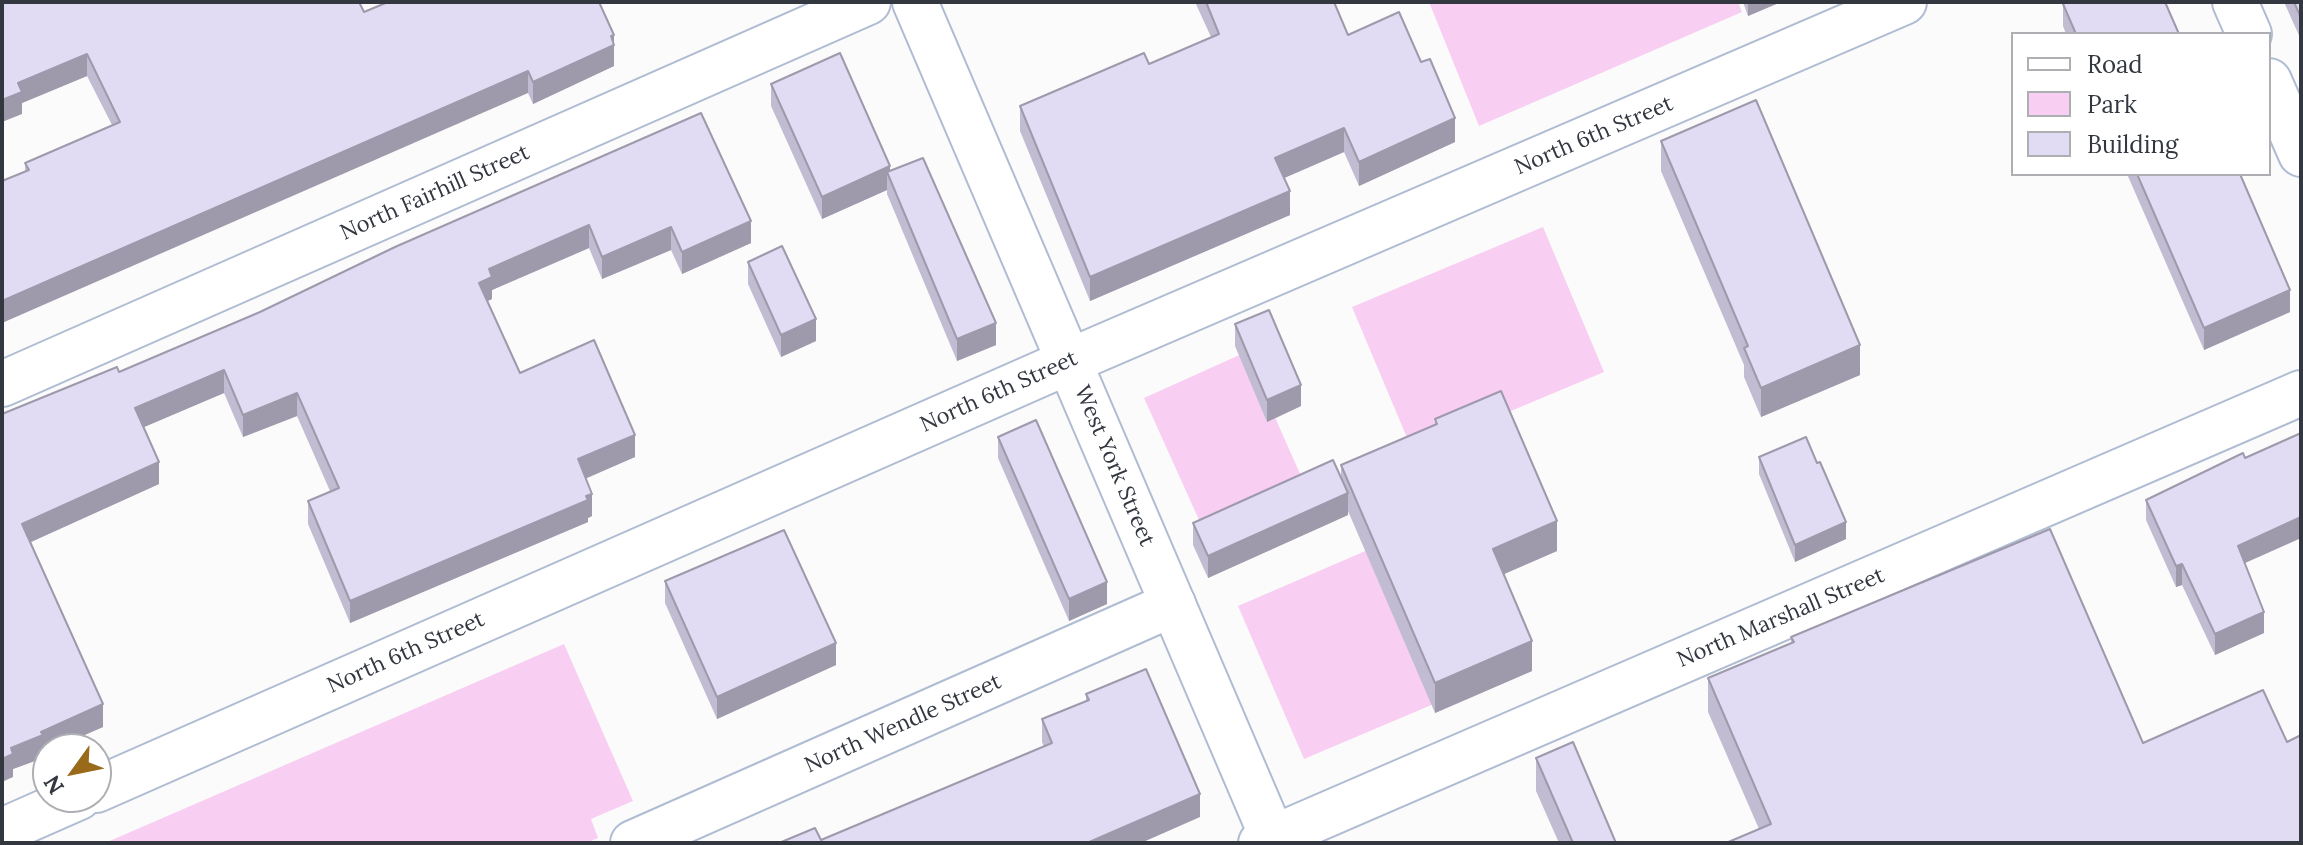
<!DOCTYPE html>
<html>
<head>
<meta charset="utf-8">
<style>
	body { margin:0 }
	#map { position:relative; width:2303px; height:845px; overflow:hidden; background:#fbfbfb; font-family:Lora,serif }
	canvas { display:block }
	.frame { position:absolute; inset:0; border:4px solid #323740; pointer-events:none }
	.legend { position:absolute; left:2011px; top:32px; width:260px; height:144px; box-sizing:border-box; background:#fff; border:2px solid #adafb3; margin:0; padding:10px 14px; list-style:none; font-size:24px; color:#323740 }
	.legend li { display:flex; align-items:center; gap:16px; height:40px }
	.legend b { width:40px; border:2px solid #adafb3 }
	.north { position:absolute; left:32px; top:733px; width:80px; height:80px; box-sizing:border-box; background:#fff; border:2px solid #adafb3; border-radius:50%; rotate:237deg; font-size:22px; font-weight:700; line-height:32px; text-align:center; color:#323740 }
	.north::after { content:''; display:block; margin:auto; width:28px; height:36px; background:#996a1a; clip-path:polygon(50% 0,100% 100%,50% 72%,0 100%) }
</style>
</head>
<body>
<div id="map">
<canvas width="2303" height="845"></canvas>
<div class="frame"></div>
<ul class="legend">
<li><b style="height:10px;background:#fff"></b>Road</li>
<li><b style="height:22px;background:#f8cff2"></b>Park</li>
<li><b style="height:22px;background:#e1dbf4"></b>Building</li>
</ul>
<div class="north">N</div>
</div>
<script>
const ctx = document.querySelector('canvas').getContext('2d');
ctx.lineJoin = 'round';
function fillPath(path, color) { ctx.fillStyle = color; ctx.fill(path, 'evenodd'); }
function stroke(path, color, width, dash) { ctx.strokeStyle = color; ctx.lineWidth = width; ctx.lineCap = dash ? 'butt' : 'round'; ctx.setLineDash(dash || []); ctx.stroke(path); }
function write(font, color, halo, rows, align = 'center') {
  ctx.font = font + ' Lora,serif'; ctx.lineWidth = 6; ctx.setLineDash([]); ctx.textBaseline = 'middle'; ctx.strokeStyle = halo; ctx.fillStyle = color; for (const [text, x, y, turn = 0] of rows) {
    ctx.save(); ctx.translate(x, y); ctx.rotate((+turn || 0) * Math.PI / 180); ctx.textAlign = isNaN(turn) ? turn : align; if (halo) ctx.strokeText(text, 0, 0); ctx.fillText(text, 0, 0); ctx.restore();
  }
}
const green = new Path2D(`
	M1429,2H1738L1742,12L1479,126Z
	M1543,227L1604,372L1413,452L1352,307Z
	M1246,352L1305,485L1204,531L1144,398Z
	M1370,549L1436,703L1304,759L1238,606Z
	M564,644L633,801L591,819L598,838L586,843H105Z`);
const street = new Path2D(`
	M2,384L868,2
	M633,843L1173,604
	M1261,843L2301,393`);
const secondary = new Path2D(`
	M915,2L1275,843
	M2235,2L2249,34
	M2269,81L2301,154
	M96,790L1070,361L1904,2
	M2,831L79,797`);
const wall = new Path2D(`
	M2,2L364,12L614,43V66L533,104L528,93L25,171V163L112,125L87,76L22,103V114Z
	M1195,2H1334L1348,35L1455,142L1359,186L1344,152L1284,178L1290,215L1090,301L1020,131V106L1149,64L1211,37Z
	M1743,2H1781L1748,16Z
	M2284,2H2301V40Z
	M2063,4L2179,34H2066L2063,26Z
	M771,84L890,171L996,345L957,361L887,194V190L822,219L771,106Z
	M701,113L751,243L682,274L671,250L602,279L589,248L492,290V299L487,301L520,373L635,457L585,478L592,516L588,518V522L350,623L308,524V501L330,491L297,416L243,437L224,393L143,427L159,484L31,542L103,727L48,749V751L43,754V758L13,769V777L2,414L119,372L260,312Z
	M1661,141L1860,375L1761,417L1744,377V365L1661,171Z
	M2127,174H2240L2290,312L2204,350Z
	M748,262L816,341L781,357L748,284Z
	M1235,324L1301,406L1267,422L1235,346Z
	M1435,419L1557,551L1503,574L1532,671L1435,713L1348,511V515L1208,578L1193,545V523L1341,477V465L1435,425Z
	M2301,433V538L2245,563L2264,633L2215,655L2182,585L2176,587L2146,520V500Z
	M998,437L1107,604L1069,621L998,458Z
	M1759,457L1817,463L1846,539L1795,562L1759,474Z
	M665,581L836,665L717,719L665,603Z
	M1791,637L2143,743L2301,843L1759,829L1708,712V678L1791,643Z
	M1086,694L1200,817L1044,747L1042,742V719L1086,701Z
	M1536,758L1616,843H1559L1536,791Z`);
const shadedWall = new Path2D(`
	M1748,2H1781L1748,16Z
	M614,35V66L533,104V82Z
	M87,54V76L22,103V114L2,122V100L18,83Z
	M528,71V93L2,323V301Z
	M1455,118V142L1359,186V162Z
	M1344,128V152L1275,182V158Z
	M890,166V181L887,172V190L822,219V197Z
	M1290,191V215L1090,301V277Z
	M751,221V243L682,274V252Z
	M589,225V248L492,290V299L479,305V283L489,269Z
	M671,227V250L602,279V257Z
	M2290,290V312L2204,350V328Z
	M816,319V341L781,357V335Z
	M996,323V345L957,361V339Z
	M1860,345V375L1761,417V388Z
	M224,370V393L135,431V408Z
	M1301,385V406L1267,422V400Z
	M297,393V416L243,437V415Z
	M635,435V457L578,482V459Z
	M159,462V484L22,546V524Z
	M1348,493V515L1208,578V556Z
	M592,494V516L588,518V522L350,623V601Z
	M2301,517V538L2238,566V546Z
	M1557,521V551L1493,579V549Z
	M1846,522V539L1795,562V545Z
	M2182,564V585L2176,587V566Z
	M1107,582V604L1069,621V599Z
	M2264,612V633L2215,655V634Z
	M1532,641V671L1435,713V683Z
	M836,643V665L717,719V697Z
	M103,704V727L53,749H48V751L43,754V758L13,769V777L2,782V759L11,748L41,732Z
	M1200,794V817L1141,843H1087Z`);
const building = new Path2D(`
	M2,2H359L364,12L388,2H599L614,35L611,36L614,45L533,82L528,71L2,301V181L29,170L25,163L120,122L87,54L18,83L22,92L2,100Z
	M1206,2H1334L1348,35L1399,12L1421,62L1430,59L1455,118L1359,162L1344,128L1275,158L1290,191L1090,277L1020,106L1144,53L1149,64L1219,34Z
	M2067,2H2165L2179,34H2076L2063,4Z
	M2294,2H2301V18Z
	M840,53L890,166L822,197L771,84Z
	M1756,100L1860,345L1761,388L1744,348L1748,346L1661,141Z
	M701,113L751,221L682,252L671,227L602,257L589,225L489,269L492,277L479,283L520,373L594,340L635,435L578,459L592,494L586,496L588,500L350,601L308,501L339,488L297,393L243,415L224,370L135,408L159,462L22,524L103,704L41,732L43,735L11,748L13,754L2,759V414L117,367L119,372L260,312L395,247Z
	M923,158L996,323L957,339L887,172Z
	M2137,174H2240L2290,290L2204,328Z
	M782,246L816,319L781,335L748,262Z
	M1269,310L1301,385L1267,400L1235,324Z
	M1501,391L1557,521L1493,549L1532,641L1435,683L1341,465L1437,424L1435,419Z
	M1036,420L1107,582L1069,599L998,437Z
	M2301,433V517L2238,546L2264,612L2215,634L2182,564L2176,566L2146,500L2243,453L2245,458Z
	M1806,437L1817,463L1820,462L1846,522L1795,545L1759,457Z
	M1333,460L1348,493L1208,556L1193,523Z
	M2050,529L2143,743L2263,690L2287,742L2301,735V842L2299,843H1726L1771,824L1708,678L1794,642L1791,637Z
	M784,530L836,643L717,697L665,581Z
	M1146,669L1200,794L1087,843H779L815,828L821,840L1052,743L1042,719L1089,700L1086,694Z
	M1573,742L1616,843H1573L1536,758Z`);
const streetNames = [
	["North 6th Street",1594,136,-23],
	["North Fairhill Street",435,193,-24],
	["North 6th Street",999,392,-24],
	["West York Street",1114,466,67],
	["North Marshall Street",1781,618,-23],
	["North 6th Street",406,653,-24],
	["North Wendle Street",903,724,-24]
];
fillPath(green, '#f8cff2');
stroke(street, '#afbcd2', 48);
stroke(secondary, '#afbcd2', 48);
stroke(street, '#fff', 44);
stroke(secondary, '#fff', 44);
fillPath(wall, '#c2bcd2');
fillPath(shadedWall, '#9e99ab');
fillPath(building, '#e1dbf4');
stroke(building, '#9e99ab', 2);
write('22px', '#323740', '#fff', streetNames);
</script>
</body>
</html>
